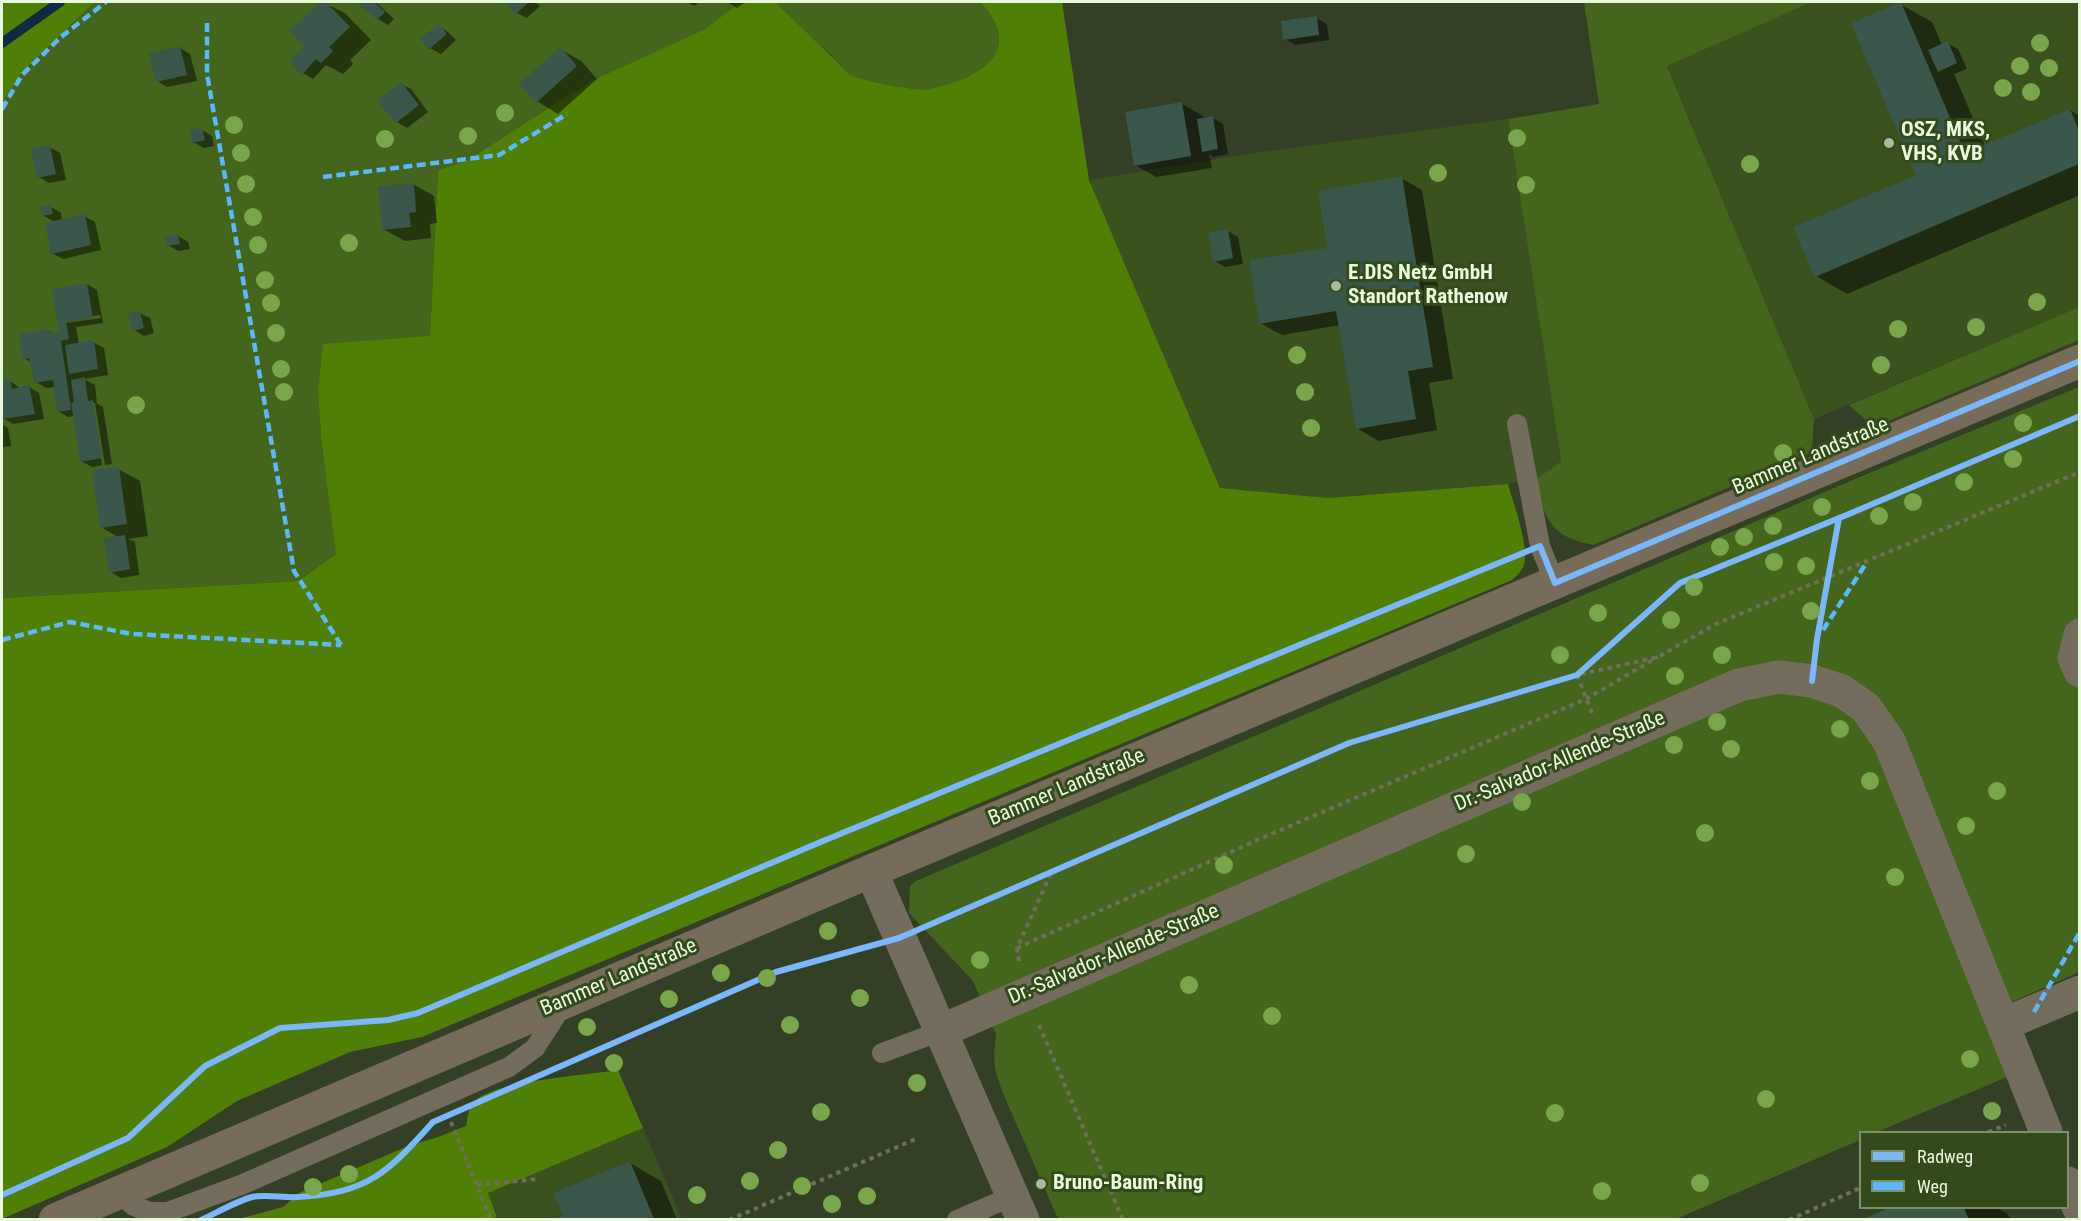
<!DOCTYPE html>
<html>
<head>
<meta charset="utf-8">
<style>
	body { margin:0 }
	#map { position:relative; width:2081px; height:1221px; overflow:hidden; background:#334026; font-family:"Roboto Condensed",sans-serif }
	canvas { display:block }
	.frame { position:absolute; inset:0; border:3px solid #e9f9de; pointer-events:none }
	.legend { position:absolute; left:1859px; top:1131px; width:210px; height:78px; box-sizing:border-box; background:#334b1b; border:2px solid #7c9169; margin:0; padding:8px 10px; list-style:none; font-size:18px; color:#e9f9de }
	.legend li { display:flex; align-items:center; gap:12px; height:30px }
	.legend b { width:30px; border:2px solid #7c9169 }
</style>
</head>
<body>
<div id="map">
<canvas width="2081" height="1221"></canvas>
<div class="frame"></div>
<ul class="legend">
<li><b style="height:8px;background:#7ab7fb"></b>Radweg</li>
<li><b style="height:8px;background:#5cb8fa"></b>Weg</li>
</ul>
</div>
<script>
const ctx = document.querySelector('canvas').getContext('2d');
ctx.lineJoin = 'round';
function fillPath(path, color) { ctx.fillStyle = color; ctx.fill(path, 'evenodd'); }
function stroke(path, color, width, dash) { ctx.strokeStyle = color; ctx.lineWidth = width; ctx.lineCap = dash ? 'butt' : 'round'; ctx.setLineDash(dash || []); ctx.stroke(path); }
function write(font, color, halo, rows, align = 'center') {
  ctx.font = font + ' "Roboto Condensed",sans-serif'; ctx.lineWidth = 6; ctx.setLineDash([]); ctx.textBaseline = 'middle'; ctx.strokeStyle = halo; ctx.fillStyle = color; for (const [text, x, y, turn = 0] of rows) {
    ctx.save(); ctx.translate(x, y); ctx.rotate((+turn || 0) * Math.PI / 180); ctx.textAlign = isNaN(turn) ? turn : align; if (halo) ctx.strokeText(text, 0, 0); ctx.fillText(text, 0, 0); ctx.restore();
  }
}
const built = new Path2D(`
	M1812,2H2079V307L1814,419L1667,65Z
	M1508,119L1561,461L1537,479L1508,484L1328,498L1220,488L1089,180L1254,153Z
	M643,1128L682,1219H499L488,1193Z`);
const green = new Path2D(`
	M95,2H740L705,29L591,81L466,161L438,170L430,337L318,392L321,437L337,553L298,581L2,598V102L24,70Z
	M775,2H980C1028,52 976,80 928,89C914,91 863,81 851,75C844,71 837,61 832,56C813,38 794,20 775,2Z
	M1584,2H1812L1667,66L1814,419L1812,452L1593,545C1550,536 1544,520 1537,479L1561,461L1508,119L1599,104Z
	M2079,307V340L1874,427L1849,405Z
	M2079,387V972L1983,1015L2007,1077L1877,1132H1860V1140L1676,1219H1058L1002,1091L995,1069L994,1053L996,1034L973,981L909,913L910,886L916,881L1862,476Z`);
const forest = new Path2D(`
	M2,2H95L24,70L2,102Z
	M740,2H775C794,20 813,38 831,56C837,61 844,71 851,75C863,81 914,91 928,89C976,80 1028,52 980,2H1062L1089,180L1220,488L1328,498L1508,484C1514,506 1529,544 1524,565C1522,571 1517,575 1512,580L422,1037L350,1052L237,1101L167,1147L2,1219V598L298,581L336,554L321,437L318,392L323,344L430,336L438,170L466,161L591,81L705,29Z
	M618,1070L643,1128L488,1193L497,1217L491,1219H239L283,1207L301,1192L408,1146L438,1137L466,1126C468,1117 468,1106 476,1100C498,1081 586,1075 618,1070Z`);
const shadow = new Path2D(`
	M322,2L345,13L371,40L350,60L353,64L343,74L326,65L313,79L303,73L306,46L292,31Z
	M365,2H374L378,4L394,19L388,25L378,19L362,5Z
	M507,2H535L540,6L527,18L517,13Z
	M687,2H699L694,6Z
	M727,2H746L737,8Z
	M1900,4L1932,22L1942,45L1947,43L1958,49L1967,69L1954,74L1985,146L2070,110L2080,116V195L1847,294L1816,276L1918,176Z
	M1316,18L1327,24L1329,40L1295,45L1285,39Z
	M438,26L448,32L456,40L441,54L430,48L423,39Z
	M180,48L190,54L197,81L167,87L157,81Z
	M560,49L581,61L597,79L558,114L537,101Z
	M401,84L411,89L428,112L407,128L397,122Z
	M1182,104L1203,116L1204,119L1213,118L1223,124L1228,154L1214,157L1209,154L1212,168L1156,177L1135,165Z
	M202,130L212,136L214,146L204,148L193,142Z
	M49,147L60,153L66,180L49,183L39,177Z
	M1401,178L1422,190L1453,379L1429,383L1437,430L1378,441L1357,428L1340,325L1282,335L1260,323L1329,249Z
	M413,184L434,196L437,223L430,224L431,238L405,241L383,229Z
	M51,207L61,213L62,221L84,216L95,222L101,250L63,259L52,253L55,222L44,216Z
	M1228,231L1238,237L1243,264L1225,267L1215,261Z
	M178,236L188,242L190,249L178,251L168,245Z
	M87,284L97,290L103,323L76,327L79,344L93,342L104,348L108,375L84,379L95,385L97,404L103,407L112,464L105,465L95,403H92L102,465L92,467L81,461L75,416L68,417L58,411L55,387L46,388L36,382L32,363L24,358L49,331L54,334L61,333L54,290ZM100,315L101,318L66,323V320Z
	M139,313L150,318L154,333L144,336L134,330Z
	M2,374L3,382L10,381L21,389L29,387L39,393L44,419L13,424L3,418Z
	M2,424L8,428L11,446L2,447Z
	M118,469L140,481L148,536L128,539L135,542L139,575L121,578L111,572L118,537L101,527Z
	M630,1163L661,1181L677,1220H557L565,1216Z
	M1893,1208H1997L2008,1214L2010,1220H1865Z`);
const stream = new Path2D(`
	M2,43L60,2`);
const building = new Path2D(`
	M320,2H326L350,27L329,47L333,51L321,63L316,59L302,75L290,61L304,46L289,31Z
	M363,2H374L385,12L377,20L360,5Z
	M505,2H529L516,14Z
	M1901,2L1965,153L2070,109L2079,131V164L1815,277L1793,227L1916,175L1851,23Z
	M1317,16L1319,35L1283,40L1281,21Z
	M438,24L447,34L429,49L420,39Z
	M1948,41L1957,63L1938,72L1928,50Z
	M180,46L187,75L156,82L149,53Z
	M560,47L577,66L536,103L519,84Z
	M401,82L419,105L396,123L377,100Z
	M1182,102L1191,156L1134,166L1125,112Z
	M1213,116L1218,149L1202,152L1197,119Z
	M202,128L205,140L192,143L190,130Z
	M50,145L56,174L37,178L31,149Z
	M1402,176L1433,367L1408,371L1416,419L1356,429L1336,311L1259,324L1249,260L1327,248L1318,191Z
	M414,183L416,212L409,213L411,227L382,230L378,187Z
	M51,205L53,214L42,216L41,207Z
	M85,214L91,245L51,254L45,223Z
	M1228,229L1233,258L1213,262L1208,233Z
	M178,234L180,244L167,246L165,237Z
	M87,283L93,318L66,322L69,339L61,341L71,410L57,412L53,380L34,383L29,358L22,359L19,334L50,329V333L59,332L52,289Z
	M140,311L144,328L133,331L128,314Z
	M94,340L98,369L69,374L65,345Z
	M85,377L88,401L93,400L102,458L80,462L71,403L74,402L71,380Z
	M10,379L12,389L29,385L35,414L2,419V381Z
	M119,467L127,524L100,528L92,471Z
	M125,535L130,569L109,573L104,538Z
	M630,1161L654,1219H553L563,1215L553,1193Z
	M1889,1208H1964L1969,1220H1861Z`);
const path = new Path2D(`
	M1592,713L1577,675L1658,657L1716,624L2080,472
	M1017,948L1262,838L1586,699L1658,657
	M1019,961L1017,948L1052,871
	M1039,1025L1123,1220
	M451,1122L491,1220
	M1988,1132L2006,1125
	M477,1185L537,1179
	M729,1220L918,1138
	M1789,1220L1860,1188`);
const service = new Path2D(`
	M1517,424L1540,546L1555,583
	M882,1053L941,1031
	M117,1192L134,1206L150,1212H168L241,1185L509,1067L535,1048L562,1006
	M957,1220L1013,1196`);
const minor = new Path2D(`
	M2080,635L2074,658L2080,671
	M871,871L1023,1220
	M2004,1024L2080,992
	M941,1031L1739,685L1779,677L1812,681L1842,691L1866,708L1889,741L2046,1132
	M2068,1183L2080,1211`);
const secondary = new Path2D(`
	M55,1220L871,871L2080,361`);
const quiet = new Path2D(`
	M207,23V74L294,571L341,645
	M2,109L22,75L61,37L106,2
	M323,177L499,155L567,114
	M1823,630L1867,562
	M2,640L70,622L132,634L341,645
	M2034,1012L2080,932`);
const cycleway = new Path2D(`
	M1812,681L1817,639L1839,518
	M2,1195L128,1138L205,1066L280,1028L388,1020L418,1013L823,841L1540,546L1555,583L2080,361
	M201,1220C218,1212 235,1202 252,1197C266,1194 284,1198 298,1197C369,1193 388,1172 433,1122L776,972L899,938L1349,743L1577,675L1680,583L1849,514L2080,416`);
const trees = [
	[2040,43],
	[2020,66],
	[2049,68],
	[2003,88],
	[2031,92],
	[505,113],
	[234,125],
	[468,136],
	[1517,138],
	[385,139],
	[241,153],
	[1750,164],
	[1438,173],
	[246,184],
	[1526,185],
	[253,217],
	[349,243],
	[258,245],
	[265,280],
	[2037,302],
	[271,303],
	[1976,327],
	[1898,329],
	[276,333],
	[1297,355],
	[1881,365],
	[281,369],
	[284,392],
	[1305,392],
	[136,405],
	[2023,423],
	[1311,428],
	[1783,453],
	[2013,459],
	[1964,482],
	[1913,502],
	[1822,507],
	[1879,516],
	[1773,526],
	[1744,537],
	[1720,547],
	[1774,562],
	[1806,566],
	[1694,587],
	[1811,611],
	[1598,613],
	[1671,620],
	[1560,655],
	[1722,655],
	[1675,676],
	[1717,722],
	[1840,729],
	[1674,745],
	[1731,749],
	[1870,781],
	[1997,791],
	[1522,802],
	[1966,826],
	[1705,833],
	[1466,854],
	[1224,865],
	[1895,877],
	[828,931],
	[980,960],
	[721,973],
	[767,978],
	[1189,985],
	[860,998],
	[669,999],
	[1272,1016],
	[790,1025],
	[587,1027],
	[1970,1059],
	[614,1063],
	[917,1083],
	[1766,1099],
	[1992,1111],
	[821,1112],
	[1555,1113],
	[778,1150],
	[349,1174],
	[750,1181],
	[1700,1183],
	[802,1186],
	[313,1187],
	[1602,1191],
	[697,1195],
	[867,1196],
	[832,1204]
];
const markers = [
	[1889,143,6,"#a9b89e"],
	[1336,286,6,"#a9b89e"],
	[1041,1184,6,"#a9b89e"]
];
const poiNames = [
	["OSZ, MKS,",1901,131],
	["VHS, KVB",1901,155],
	["E.DIS Netz GmbH",1348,274],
	["Standort Rathenow",1348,298],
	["Bruno-Baum-Ring",1053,1184]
];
const streetNames = [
	["Bammer Landstraße",1811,457,-23],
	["Dr.-Salvador-Allende-Straße",1560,762,-23],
	["Bammer Landstraße",1067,788,-23],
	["Dr.-Salvador-Allende-Straße",1114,955,-23],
	["Bammer Landstraße",619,978,-23]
];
fillPath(built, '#39521e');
fillPath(green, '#43651c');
fillPath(forest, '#507f05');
fillPath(shadow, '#0007');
stroke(stream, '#0f2a41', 10);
fillPath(building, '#39574a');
stroke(path, '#6f6f5f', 4, [4.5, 4.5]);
stroke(service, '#746c5d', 20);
stroke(minor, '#746c5d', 33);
stroke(secondary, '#776c59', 33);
stroke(quiet, '#5cb8fa', 4.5, [9, 4.5]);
stroke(cycleway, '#7ab7fb', 6);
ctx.fillStyle = '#79a54b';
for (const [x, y] of trees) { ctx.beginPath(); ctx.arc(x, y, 9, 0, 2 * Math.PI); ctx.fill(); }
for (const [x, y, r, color] of markers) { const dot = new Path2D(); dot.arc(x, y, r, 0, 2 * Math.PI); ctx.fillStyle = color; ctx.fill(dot); stroke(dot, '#334b1b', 2); }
write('bold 21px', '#e9f9de', '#334b1b', poiNames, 'left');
write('21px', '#e9f9de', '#334b1b', streetNames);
</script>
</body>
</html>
